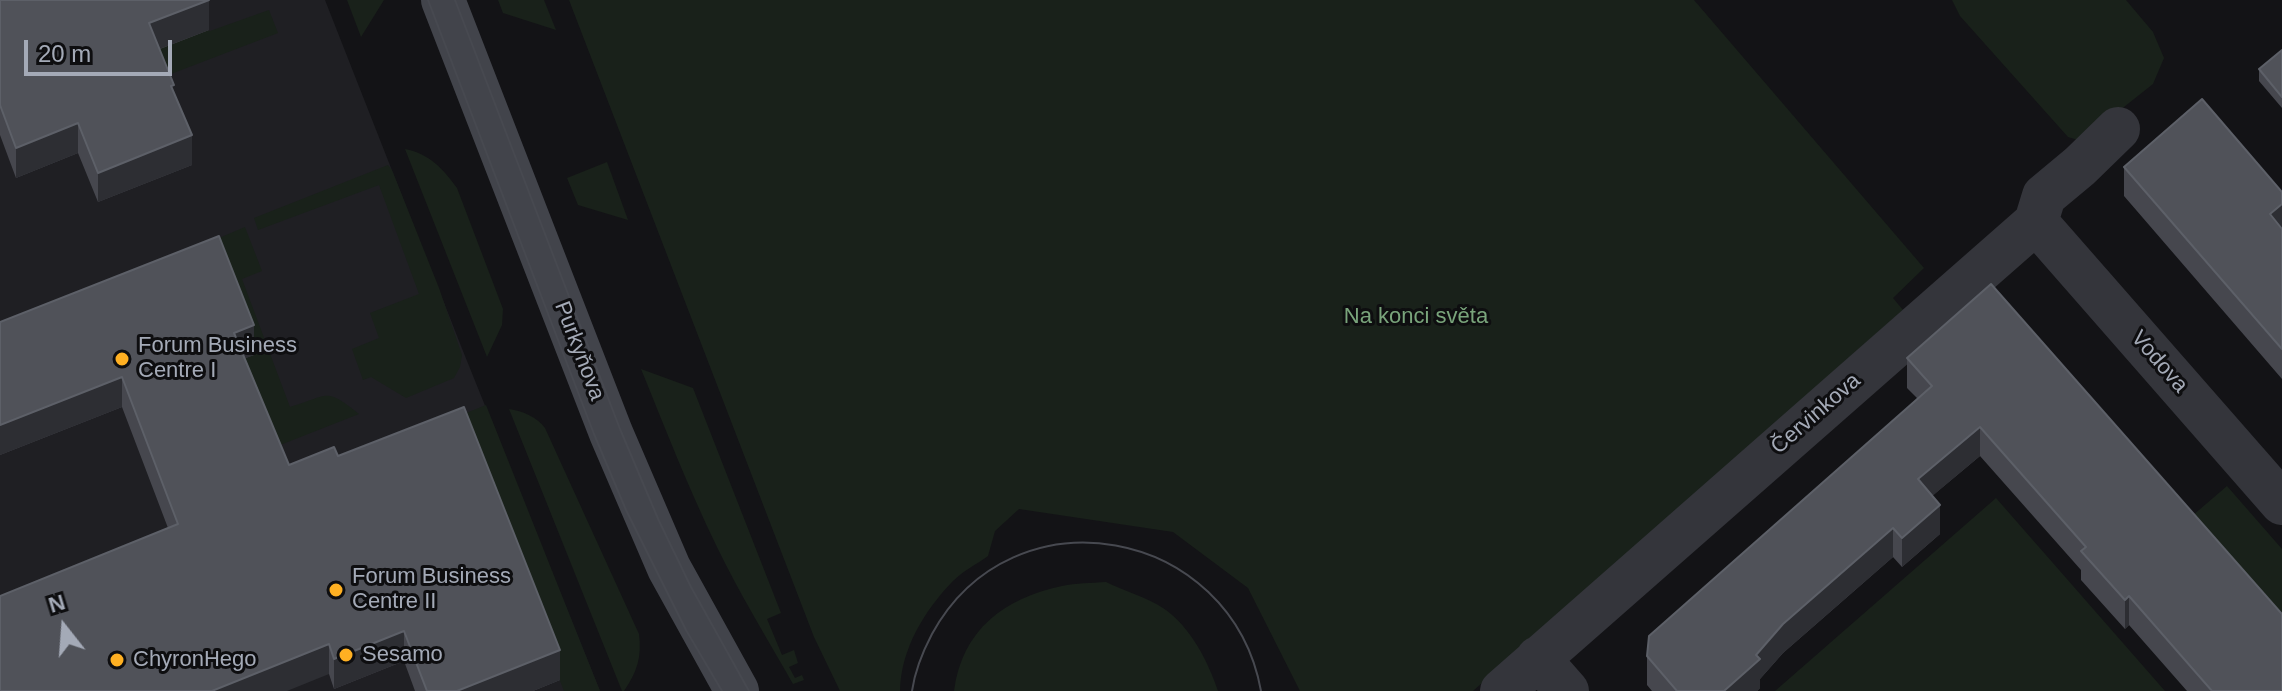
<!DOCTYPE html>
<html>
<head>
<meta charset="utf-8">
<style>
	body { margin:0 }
	#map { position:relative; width:2282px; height:691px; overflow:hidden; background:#131316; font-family:Helvetica,sans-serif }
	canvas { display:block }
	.north { position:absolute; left:24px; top:587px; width:80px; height:80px; -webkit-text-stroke:6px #0e0e10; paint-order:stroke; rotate:343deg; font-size:22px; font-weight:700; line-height:32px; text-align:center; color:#a4aab7 }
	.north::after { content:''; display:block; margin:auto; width:28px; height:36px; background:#a4aab7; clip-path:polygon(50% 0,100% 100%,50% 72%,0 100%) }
	.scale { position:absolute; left:24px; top:40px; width:148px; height:36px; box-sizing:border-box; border:4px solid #a4aab7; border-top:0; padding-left:10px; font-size:24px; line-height:28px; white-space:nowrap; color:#a4aab7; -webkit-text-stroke:6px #0e0e10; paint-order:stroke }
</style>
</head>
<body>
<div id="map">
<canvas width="2282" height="691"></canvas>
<div class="north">N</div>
<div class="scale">20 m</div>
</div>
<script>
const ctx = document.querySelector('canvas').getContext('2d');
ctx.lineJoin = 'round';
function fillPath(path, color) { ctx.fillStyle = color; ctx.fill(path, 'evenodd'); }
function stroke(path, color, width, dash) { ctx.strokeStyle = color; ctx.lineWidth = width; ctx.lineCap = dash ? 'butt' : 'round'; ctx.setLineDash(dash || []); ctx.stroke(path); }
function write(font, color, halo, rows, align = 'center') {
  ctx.font = font + ' Helvetica,sans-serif'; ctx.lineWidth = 6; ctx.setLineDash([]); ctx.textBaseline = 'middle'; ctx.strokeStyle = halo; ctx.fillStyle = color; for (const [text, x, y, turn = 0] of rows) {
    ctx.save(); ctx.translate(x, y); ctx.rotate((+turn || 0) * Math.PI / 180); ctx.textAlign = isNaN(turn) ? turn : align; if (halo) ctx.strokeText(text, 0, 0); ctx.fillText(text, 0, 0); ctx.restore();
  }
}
const built = new Path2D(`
	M0,0H325L461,346L600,691H0Z`);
const green = new Path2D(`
	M133,0L210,31L269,10L278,33L163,77Z
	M347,0H384L361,37Z
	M498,0H544L556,30L503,13Z
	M569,0H1694L1924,268L1893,298L1903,310L1473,691H1300L1248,588L1173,532L1019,509L995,531L988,556C977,564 963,571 953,581C924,611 901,649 900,691H840L814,637Z
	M1952,0H2126L2153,32L2164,58L2153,84L2081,141L2068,137L1960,16Z
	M405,149C430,154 443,169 457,188L503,309L502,325L487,357Z
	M607,162L628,220L578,205L567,178Z
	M388,165L392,170L439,288L462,355L460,367L454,378L406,398L371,377L363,380L352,349L379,338L370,313L419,294L379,185L258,230L254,218Z
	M245,227L262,271L242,279L290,407C329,396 324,386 359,414L270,449L234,363L253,355L193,249Z
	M641,369L693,388L781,613L767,619L782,655L794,650L798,663L789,667L795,678L802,675L804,680L793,684C767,638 739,593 716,545C688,487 665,428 641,369Z
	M486,405L600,691H564L464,437L429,428Z
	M509,409C523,411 537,417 545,428L639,634C642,657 637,672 624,691H622Z
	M2227,486L2282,549V619L2192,516Z
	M1996,498L2165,691H1775Z
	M1106,582C1124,591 1146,597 1163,608C1190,626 1208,661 1218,691H954C962,630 1004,598 1062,586C1076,583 1091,583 1106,582Z`);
const street = new Path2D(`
	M2036,222L2282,503
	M1538,658L1567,691
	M1502,691L2036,222L2044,196L2080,166L2118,129`);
const secondary = new Path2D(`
	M443,0L611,433L669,568L737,691`);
const tram = new Path2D(`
	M428,0L594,434L626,510L686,630L722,691
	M455,0L620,429L659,521L691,587L749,691
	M912,691C915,670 922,653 932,634C1013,486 1231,527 1261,691`);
const wall = new Path2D(`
	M0,0L209,30L160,49L174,95L192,165L98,202L78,153L16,178L0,135Z
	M2282,50V108L2259,81V69Z
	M2124,167L2282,192V379L2124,196Z
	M0,322L254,355L245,358L289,465L338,456L560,680L533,691H415L404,661L334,689L329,674L168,528L122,407L0,455Z
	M1907,358L2282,691H2187L2129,625L2125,629L2081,580V570L1980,456L1932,496L1940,534L1902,567L1893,557L1783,653L1760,679V688L1757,691H1652L1647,685V656L1918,399L1907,388Z`);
const shadedWall = new Path2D(`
	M209,0V30L149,53V23Z
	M78,123V153L16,178V148Z
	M192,135V165L98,202V173Z
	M2282,204V234L2270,214Z
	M254,325V355L234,363V333Z
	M122,377V407L0,455V425Z
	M1980,427V456L1918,508V479Z
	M1940,505V534L1902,567V538Z
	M1893,528V557L1783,653L1760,679V688L1757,691H1724L1783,624Z
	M2129,596V625L2125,629V600Z
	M404,631V661L334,689V659Z
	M329,644V674L287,691H212Z
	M560,650V680L533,691H457Z`);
const building = new Path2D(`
	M0,0H209L149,23L174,85L171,86L192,135L98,173L78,123L16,148L0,105Z
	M2282,50V97L2259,69Z
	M2202,99L2282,192V204L2270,214L2282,229V349L2124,167Z
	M219,236L254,325L234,333L289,465L334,447L338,456L464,407L560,650L457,691H427L404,631L334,659L329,644L212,691H0V596L178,524L122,377L0,425V322Z
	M1991,284L2282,614V691H2212L2129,596L2125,600L2081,551L2086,547L1980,427L1918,479L1940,505L1902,538L1893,528L1783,624L1756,655L1760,659L1724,691H1677L1647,656L1649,636L1932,386L1907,358Z`);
const markers = [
	[122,359,8,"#ffb022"],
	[336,590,8,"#ffb022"],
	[346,655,8,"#ffb022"],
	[117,660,8,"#ffb022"]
];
const parkNames = [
	["Na konci světa",1416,317]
];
const poiNames = [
	["Forum Business",138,346],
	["Centre I",138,371],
	["Forum Business",352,577],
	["Centre II",352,602],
	["Sesamo",362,655],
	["ChyronHego",133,660]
];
const streetNames = [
	["Purkyňova",579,351,69],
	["Vodova",2159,362,49],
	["Červinkova",1816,414,-41]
];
fillPath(built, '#1f1f23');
fillPath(green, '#19211a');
stroke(street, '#34353b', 44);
stroke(secondary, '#42444b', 44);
stroke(tram, '#474950', 2);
fillPath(wall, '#46474e');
fillPath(shadedWall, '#2d2e33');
fillPath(building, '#505259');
stroke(building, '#5d6068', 2);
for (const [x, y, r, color] of markers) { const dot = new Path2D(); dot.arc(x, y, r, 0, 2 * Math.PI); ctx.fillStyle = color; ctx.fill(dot); stroke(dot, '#0e0e10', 3); }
write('22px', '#79a47b', '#0e0e10', parkNames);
write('22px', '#a4aab7', '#0e0e10', poiNames, 'left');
write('22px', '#a4aab7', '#0e0e10', streetNames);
</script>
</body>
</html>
